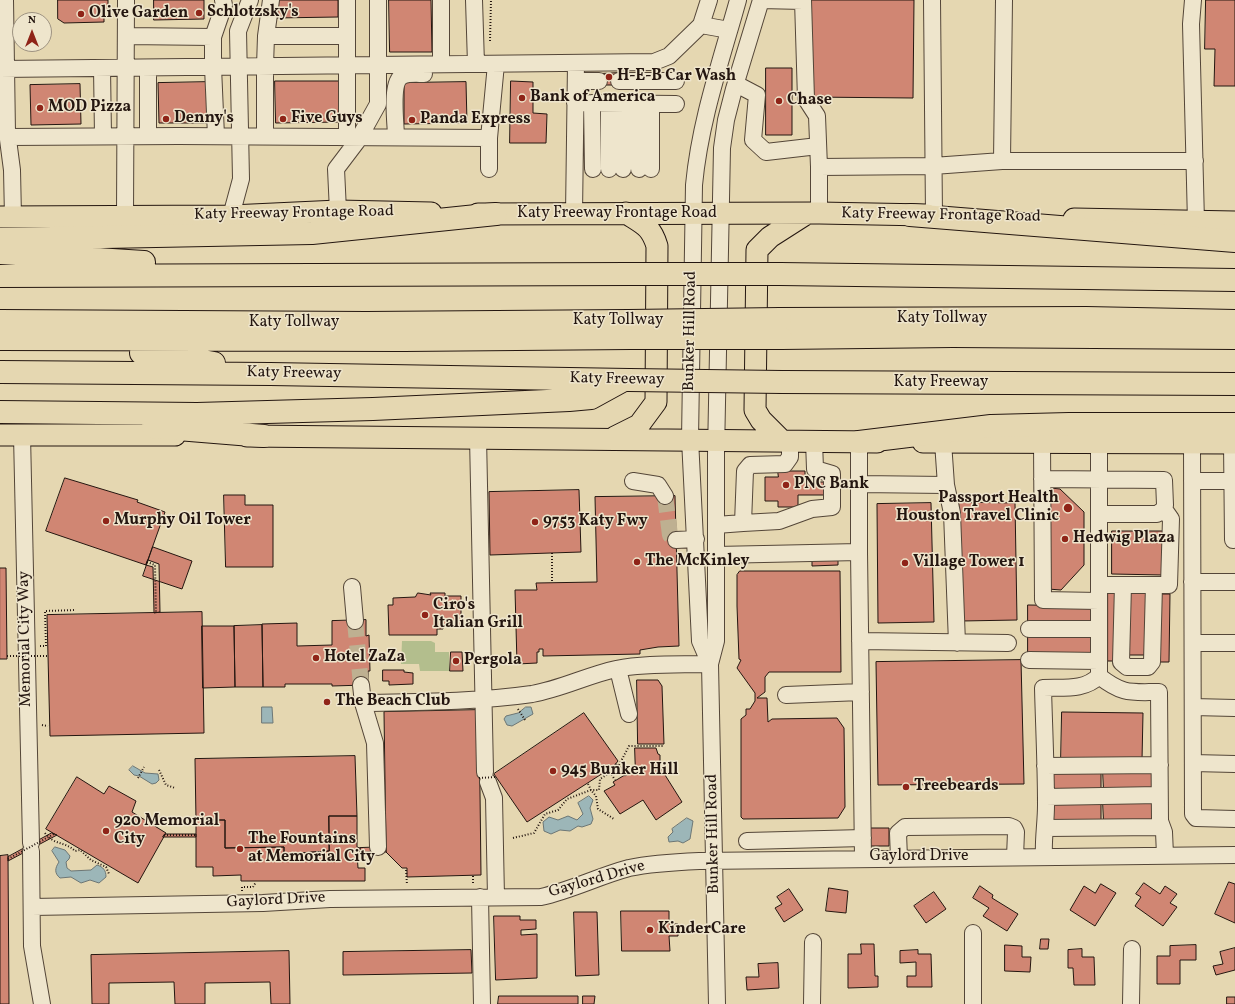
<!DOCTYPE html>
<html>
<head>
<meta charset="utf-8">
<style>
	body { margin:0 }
	#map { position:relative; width:1235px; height:1004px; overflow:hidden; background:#e5d7b1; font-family:Vollkorn,serif }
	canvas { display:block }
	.north { position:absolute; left:12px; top:12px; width:40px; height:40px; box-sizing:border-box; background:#eee5cc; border:1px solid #9d9281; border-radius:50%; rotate:0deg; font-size:11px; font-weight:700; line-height:16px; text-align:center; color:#241610 }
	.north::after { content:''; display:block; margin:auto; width:14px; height:18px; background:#8f2418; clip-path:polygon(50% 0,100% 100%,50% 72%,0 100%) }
</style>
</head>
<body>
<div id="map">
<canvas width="1235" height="1004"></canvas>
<div class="north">N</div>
</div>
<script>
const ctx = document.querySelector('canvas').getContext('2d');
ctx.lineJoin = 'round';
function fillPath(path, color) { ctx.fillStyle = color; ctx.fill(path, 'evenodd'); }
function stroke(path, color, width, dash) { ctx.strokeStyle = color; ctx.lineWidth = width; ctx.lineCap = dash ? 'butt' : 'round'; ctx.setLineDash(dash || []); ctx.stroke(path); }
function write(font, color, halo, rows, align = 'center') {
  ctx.font = font + ' Vollkorn,serif'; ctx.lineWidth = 3; ctx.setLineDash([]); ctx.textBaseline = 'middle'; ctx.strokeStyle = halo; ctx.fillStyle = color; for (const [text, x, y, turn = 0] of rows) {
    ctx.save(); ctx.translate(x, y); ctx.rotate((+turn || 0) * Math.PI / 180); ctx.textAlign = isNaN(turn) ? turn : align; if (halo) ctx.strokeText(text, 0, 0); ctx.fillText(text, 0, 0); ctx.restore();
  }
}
const green = new Path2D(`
	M402,641H431L435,643V652H449V671H420L419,664H401Z`);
const water = new Path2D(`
	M262,707H272L273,723H262Z
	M526,707H531L533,714L512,726L507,725L504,719L506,716L518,713Z
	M133,766L145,773L158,774L159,780L156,783L152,784L139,776L134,775L129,770Z
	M589,796L593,800L590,808L593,819L591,824L582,827L578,826L570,831L560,830L551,834L544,831L543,822L549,817L558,820L568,816L577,820L583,814L578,803Z
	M687,818L693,821L690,839L683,843L678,841L669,842L668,837L673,832L672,829Z
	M55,847L65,850L70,856L69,859L66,862L67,868L71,871L91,870L97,865C103,867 106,870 106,877L99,883L90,880L81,883L71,877L60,878C54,873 55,868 59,862L52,851Z`);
const building = new Path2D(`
	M58,0H108V10H104V22L64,23L58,19Z
	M154,0H204V19L154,20Z
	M275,0H338V17L275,18Z
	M389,0H431L432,52H390Z
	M810,0H914L913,98L808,97Z
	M1206,0H1235V86H1214L1215,49H1205Z
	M766,68H792V135H766Z
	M619,73V85H599V74Z
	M275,81H339V122L276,123Z
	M511,81L533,82V113L547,114L546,143H510Z
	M209,82L210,123H159L158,83Z
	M466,82L467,123L404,124V83Z
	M80,84L81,124L31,125L30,85Z
	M778,471H805V482H830V495H798V507H778V501H765V477H778Z
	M65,478L138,500L137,502L165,512L146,565L46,531Z
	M1051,488L1060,489L1084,512V565L1061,590L1048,589V489Z
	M579,490L581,552L490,555L489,492Z
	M224,495H245V505H273V567H226Z
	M675,496L679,646L658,647L640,650V654L543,656V649H539V652H537V663L517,664L515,590H537L536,583L597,582L595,497Z
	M959,502L1015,503L1017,620L962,621Z
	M931,503L934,622L878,623L877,504Z
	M1112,531H1164L1163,575L1112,574Z
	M153,547L192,561L182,589L143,576Z
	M838,556V565L812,566V557Z
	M148,560L159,564L160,612L154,613L153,567L146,565Z
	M0,568H6L7,659H0Z
	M740,571H840L841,672H769L765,677V692L757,698H767L768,722L772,719L837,718L844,728L845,807L838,818L743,819L741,817V719L746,715V709H750L755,701V693L737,668L741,660L739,659L737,606V575Z
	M418,593L431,595L430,593H445V596H461V626L443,625V629H437V635H389L388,605H393V598L415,597Z
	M1108,593H1117V661H1108Z
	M1129,593H1148V655H1129Z
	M1161,594H1170L1169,662H1160Z
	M1028,605L1092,606V625L1028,624Z
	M202,612L204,733L50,736L47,615Z
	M366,620V636L369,635L370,671H368V683L365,685L332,686V684H285V687H263L262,624L297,623V646L332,645V621Z
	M262,625L263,687H235L234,626Z
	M202,626H234L235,687L203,688Z
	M1028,636H1092V655L1028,654Z
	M451,652H462L463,671H450Z
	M1021,660L1024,784L878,785L876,662Z
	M383,670H404V672L413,673V684L389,685V681H383Z
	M637,680H658L662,686L664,744H638Z
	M479,710L481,875L407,877V868H402L386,852L384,712Z
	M1062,712L1143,713L1142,760H1061Z
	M584,713L618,761L614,766L527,822L494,774Z
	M635,748H656L658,754L660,755V767L682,802L656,820L643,800L620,814L604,791L615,785L613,782L635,769Z
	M355,756L357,816H329V851L284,854V847L225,848V820H196L195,759Z
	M616,764L629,773L625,776L613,767Z
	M1103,771H1153V791H1104Z
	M1053,772H1101V792H1053Z
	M77,777L104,794L109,786L136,801L132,812L166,833L138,883L46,829Z
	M1053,802H1101V822L1054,823Z
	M1103,802H1153V821L1104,822Z
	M329,816H357V847L360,848V852L357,853L358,868H365V881H241V875L213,876V867H196V820H225V848L284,847V854L329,851Z
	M869,828H889V846H869Z
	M52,833L57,835L8,861V857Z
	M165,834H196V837H163Z
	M386,847V852H360V848Z
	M8,855L9,1004H0V856Z
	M1229,882L1235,884V923L1215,914Z
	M1144,883L1160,894L1165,886L1177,894L1170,903L1177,907L1163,926L1135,906L1141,897L1136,894Z
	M1101,884L1116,893L1095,926L1070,910L1084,886L1095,893Z
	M980,886L993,895L992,898L1018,914L1007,931L983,916L989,908L973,898Z
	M829,888L848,891L846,913L826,911Z
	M789,889L803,910L784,922L775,908L782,904L777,897Z
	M934,892L946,909L926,923L914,906Z
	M621,911H669V924H678V936H669L670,951H622Z
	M574,912H597L599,975L576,976Z
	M494,916H520V920H536V929L521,930V935L537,934V978L496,980Z
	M1041,939H1049L1048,949H1040Z
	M861,944H874L875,976H878V987L848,988V954H861Z
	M1005,945L1022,946V957H1031L1030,972L1005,971Z
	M1196,945V960H1180V984H1157V956H1170V946Z
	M1235,948V970L1216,975L1213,966L1223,964L1220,952Z
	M1082,949V957H1094L1095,985H1074L1073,968H1068V950Z
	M471,950L472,973L343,975V952Z
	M918,950V954H931L932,987H907V976H916V962L900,963V951Z
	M289,951L290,1004H271L270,982L205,983V1004H175L174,982L109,983V1004H92L91,955Z
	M778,963L779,988L747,990L746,977H759L758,964Z
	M499,996H578V1004H498Z
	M583,996H595L594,1004H583Z
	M1227,997H1235V1004H1227Z`);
const minorTunnel = new Path2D(`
	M665,496L670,535L676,540
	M355,621L361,685`);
const path = new Path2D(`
	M490,41L491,0
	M552,553V583
	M147,562L155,565L156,613
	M40,646H46L45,611L76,610
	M518,709L525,720
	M42,725L48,726
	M619,765L629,746H663
	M159,770L166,785L175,788
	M610,772L615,780
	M138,778L144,767
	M588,784L591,790H599L600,779L614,770
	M45,833C55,846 65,841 75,851L80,850L91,860L106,867L109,874
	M164,835H196
	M513,838L534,833L545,814L558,810L567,799L591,790L596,796L598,809L614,819
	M406,870L407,885
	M473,876V885
	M242,891V887H253L256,882`);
const minor = new Path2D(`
	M5,0L7,132L12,170L13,217
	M347,0V137
	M441,0V64
	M474,0L476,64
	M761,0L803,1
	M803,0L806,99L817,116L819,167
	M932,0L934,215
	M1193,0L1191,24L1196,222
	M701,25L709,0
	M126,36L213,37V67L216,136
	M266,36H347
	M213,37L224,5L223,0
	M102,68L103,136
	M0,69L654,62L669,56L701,25L729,30
	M576,81H599
	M619,81H676
	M736,84L757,95L753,140L766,152L818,146
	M575,103L676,104
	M592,103L593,169
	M609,103V169
	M148,136V68
	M265,136V66L266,36L271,0
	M8,137L179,136L489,138L496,64
	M396,137C396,124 390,83 402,76C408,73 417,74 424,74
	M489,138V169
	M1002,161L1004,0
	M623,169L624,104
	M639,169L640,104
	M651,169V104
	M338,211L336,169L358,140L378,104V0
	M819,213V167L933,166L1002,161H1195
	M574,214L576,63
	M125,216L126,0
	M231,216L241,179L238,31L250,0
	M22,435L31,843
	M478,437L485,772
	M943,442L946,485L952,513L957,643
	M1042,442L1043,600L1099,601
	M1192,443L1193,814L1196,818L1235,819
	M1232,443L1233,540
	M1042,479L1164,480L1165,505L1164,509L1157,514H1099
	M633,481L658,485L665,496
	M1192,481H1233
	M859,484L946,485
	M743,523L779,521L812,509L832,507V474L815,469L814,441
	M716,525L743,523L745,471L750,465L785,464L790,457V441
	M676,540L696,539
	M859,552V442
	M716,555L859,552L863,858
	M1192,582H1235
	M1099,585H1169L1171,519L1164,509
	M1123,585L1121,662L1127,667H1148L1152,662L1154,585
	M352,587L355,621
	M1029,629H1099
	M860,641L1008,643
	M1193,643H1235
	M1029,660L1099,661
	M710,664L700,641L690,439L694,185C700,121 721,61 738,0
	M618,669L629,714
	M1099,676C1123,695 1131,692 1159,692L1160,821L1164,832L1165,855
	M361,685L363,703
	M786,695L861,692
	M1193,707L1235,708
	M1193,763L1235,764
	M1045,766L1160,765
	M488,782L494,798L496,897
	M1046,797L1159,795
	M1046,828L1162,827
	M747,841L863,838
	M378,847L375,743L363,703C419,702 476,702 532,694C561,689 588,675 616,669C647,663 680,665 710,664
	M31,851L32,946L42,1004
	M1044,856C1043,839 1046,823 1046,805C1046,766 1044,727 1043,688C1063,687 1084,691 1099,676V442
	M899,858L898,833L905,827L1009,826L1014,828L1016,832L1015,857
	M480,897L482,1004
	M32,907L263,903L330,899L541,897C572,890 599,876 629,868C653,863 677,862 700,861L1235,855
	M973,933V1004
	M717,1004L710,664L716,641V454L722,148L726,120L734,89L761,0
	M812,1004L813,942
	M1131,1004L1132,949`);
const major = new Path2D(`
	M478,214L819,213L927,215
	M0,217L231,216L338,211L431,213
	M1074,219L1235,222
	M0,435H175
	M247,436L877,442
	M615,437L639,425L656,402L657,246C651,226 643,224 626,213
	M782,441L761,420L755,410L757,250L770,237L806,214
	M923,442L1235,443`);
const highway = new Path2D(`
	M910,215L1235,241
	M0,239L312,233L496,214
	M0,253L144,262
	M780,274L1235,280
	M0,276L629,274
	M780,319L1086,318L1235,321
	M0,321L366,323L629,321
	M781,338L953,336L1235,338
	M0,339L404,340L630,338
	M141,353H159L214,363
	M0,372L270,374L629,380
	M782,382L1235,384
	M0,412L197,414L373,409L569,400L591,398L622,381
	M153,427L264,436
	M859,442L991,426L1069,424H1235`);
const pathBridge = new Path2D(`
	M7,656H48
	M614,766L627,775
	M479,778L496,777
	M8,859L54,834`);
const highwayBridge = new Path2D(`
	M629,274H780
	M629,321L780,319
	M630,338H781
	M629,380L782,382`);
const markers = [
	[199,13,4,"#8f2418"],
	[81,14,4,"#8f2418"],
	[609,77,4,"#8f2418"],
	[522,98,4,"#8f2418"],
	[779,101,4,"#8f2418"],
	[40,108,4,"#8f2418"],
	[166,119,4,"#8f2418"],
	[283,119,4,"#8f2418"],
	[412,120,4,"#8f2418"],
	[786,485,4,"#8f2418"],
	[1068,508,5,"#8f2418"],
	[106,521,4,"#8f2418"],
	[535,522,4,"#8f2418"],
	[1065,539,4,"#8f2418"],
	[637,562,4,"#8f2418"],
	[905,563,4,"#8f2418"],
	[425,615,4,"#8f2418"],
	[316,658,4,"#8f2418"],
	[456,661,4,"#8f2418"],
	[327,702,4,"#8f2418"],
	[553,771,4,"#8f2418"],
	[906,787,4,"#8f2418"],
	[106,831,4,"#8f2418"],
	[240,849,4,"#8f2418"],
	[650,930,4,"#8f2418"]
];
const poiNames = [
	["Schlotzsky's",207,13],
	["Olive Garden",89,14],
	["H-E-B Car Wash",617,77],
	["Bank of America",530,98],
	["Chase",787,101],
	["MOD Pizza",48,108],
	["Denny's",174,119],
	["Five Guys",291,119],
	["Panda Express",420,120],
	["PNC Bank",794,485],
	["Passport Health",1059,499,"right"],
	["Houston Travel Clinic",1059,517,"right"],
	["Murphy Oil Tower",114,521],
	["9753 Katy Fwy",543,522],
	["Hedwig Plaza",1073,539],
	["The McKinley",645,562],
	["Village Tower 1",913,563],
	["Ciro's",433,606],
	["Italian Grill",433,624],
	["Hotel ZaZa",324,658],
	["Pergola",464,661],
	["The Beach Club",335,702],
	["945 Bunker Hill",561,771],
	["Treebeards",914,787],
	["920 Memorial",114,822],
	["City",114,840],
	["The Fountains",248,840],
	["at Memorial City",248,858],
	["KinderCare",658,930]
];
const streetNames = [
	["Katy Freeway Frontage Road",294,214,-1],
	["Katy Freeway Frontage Road",617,214],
	["Katy Freeway Frontage Road",941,216,1],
	["Katy Tollway",942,319],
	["Katy Tollway",618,321],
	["Katy Tollway",294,323],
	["Bunker Hill Road",691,331,-89],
	["Katy Freeway",294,374,1],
	["Katy Freeway",617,380,1],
	["Katy Freeway",941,383],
	["Memorial City Way",26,639,-91],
	["Bunker Hill Road",714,834,-91],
	["Gaylord Drive",919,857],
	["Gaylord Drive",597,880,-16],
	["Gaylord Drive",276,901,-3]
];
fillPath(green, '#b3be8d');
fillPath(water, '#9cb6b8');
stroke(water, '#6c7675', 1);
fillPath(building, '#d08673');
stroke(building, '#241610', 1);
stroke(minorTunnel, '#beb091', 16, [16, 8]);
stroke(minor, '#544638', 18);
stroke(major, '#241610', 23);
stroke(highway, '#241610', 24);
stroke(path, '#241610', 2, [1, 2]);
stroke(minor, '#eee5cc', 16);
stroke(major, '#e5d7b1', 21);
stroke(highway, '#e5d7b1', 22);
stroke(highwayBridge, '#241610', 24, []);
stroke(pathBridge, '#241610', 2, [1, 2]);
stroke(highwayBridge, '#e5d7b1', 22);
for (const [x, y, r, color] of markers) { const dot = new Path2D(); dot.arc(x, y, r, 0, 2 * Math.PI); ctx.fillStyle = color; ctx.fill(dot); stroke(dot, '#eee5cc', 1.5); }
write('bold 16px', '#241610', '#eee5cc', poiNames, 'left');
write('16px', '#241610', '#eee5cc', streetNames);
</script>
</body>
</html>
